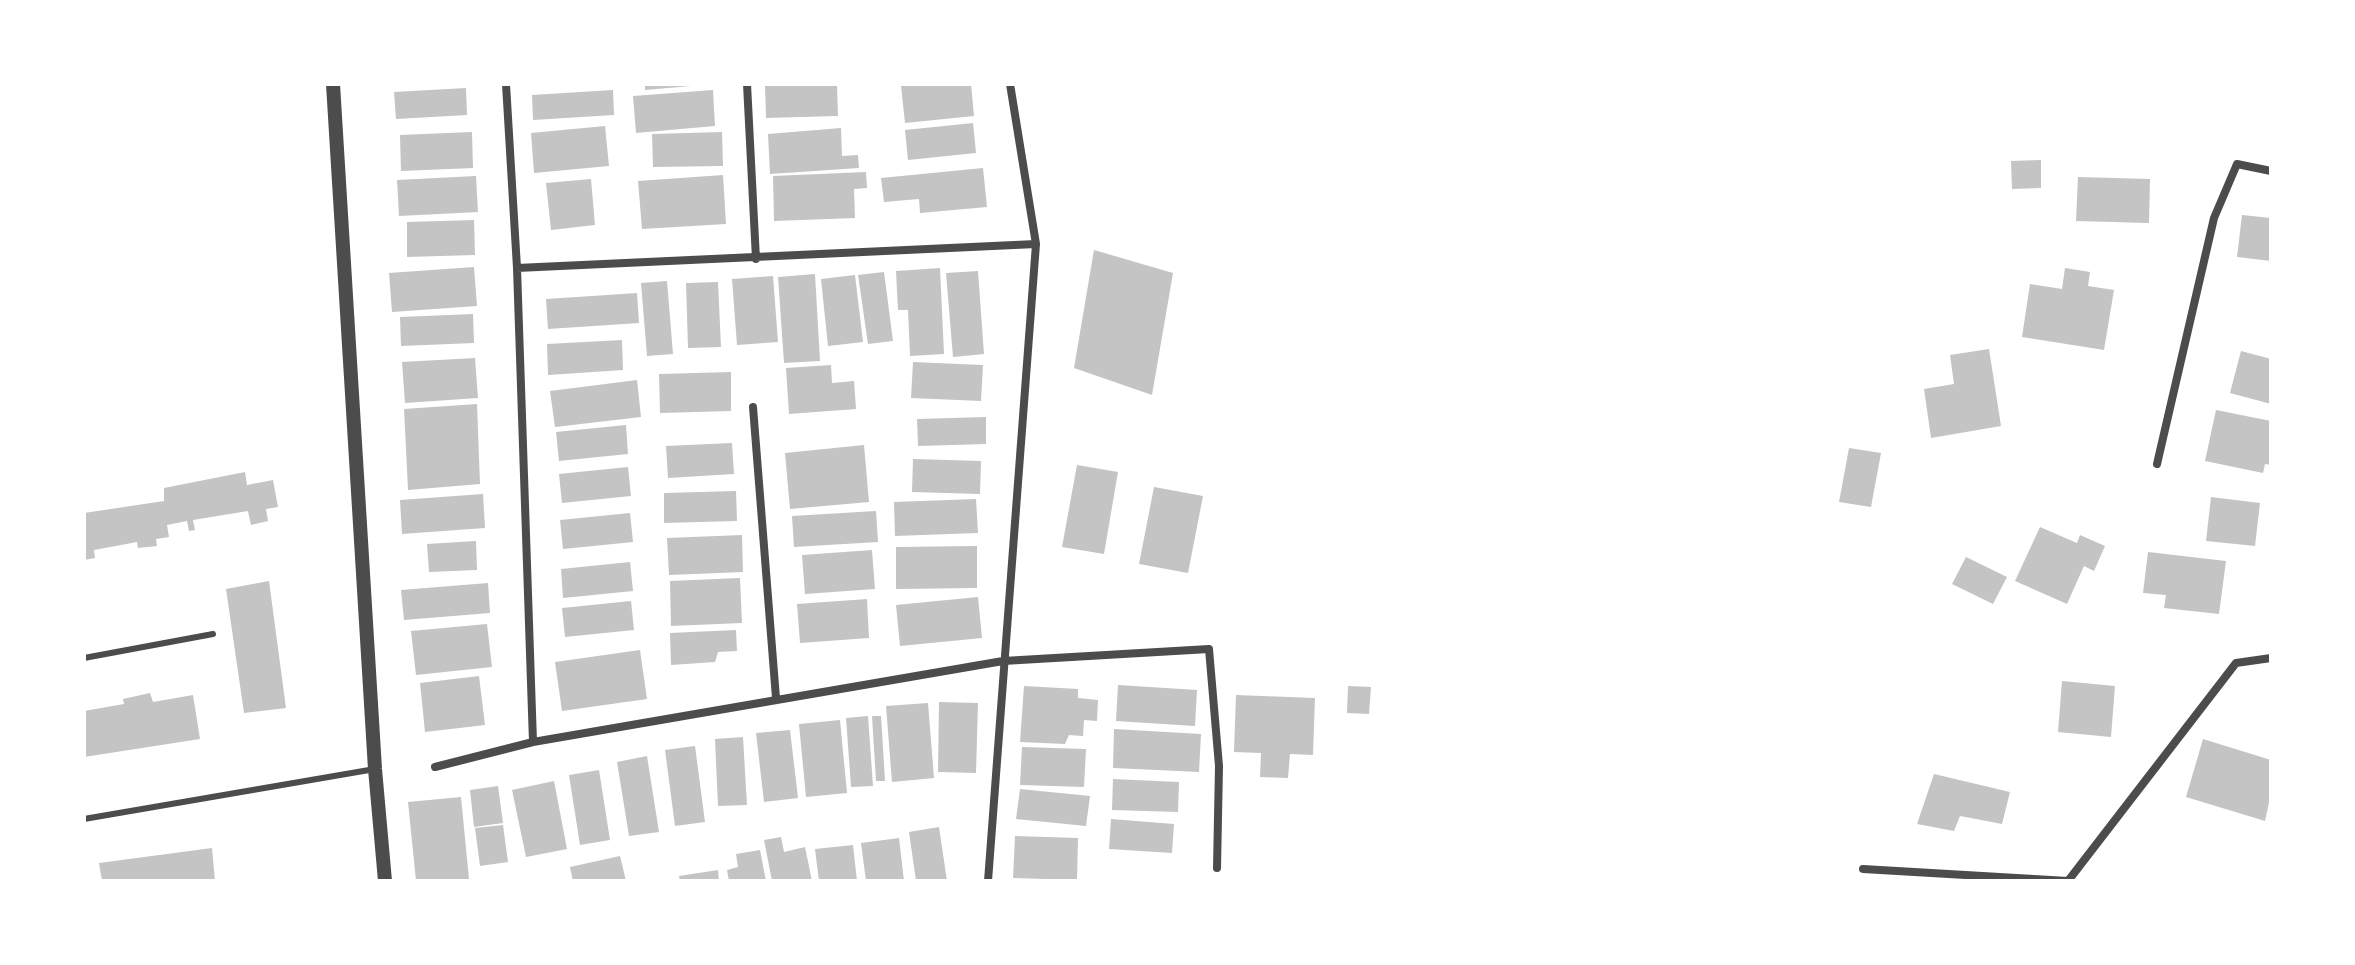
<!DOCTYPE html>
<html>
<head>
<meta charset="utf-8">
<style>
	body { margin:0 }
	#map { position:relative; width:2355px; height:965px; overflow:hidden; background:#fff; font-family:"Roboto Serif",serif }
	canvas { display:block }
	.frame { position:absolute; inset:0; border:86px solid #fff; pointer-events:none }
</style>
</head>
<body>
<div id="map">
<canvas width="2355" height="965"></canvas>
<div class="frame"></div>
</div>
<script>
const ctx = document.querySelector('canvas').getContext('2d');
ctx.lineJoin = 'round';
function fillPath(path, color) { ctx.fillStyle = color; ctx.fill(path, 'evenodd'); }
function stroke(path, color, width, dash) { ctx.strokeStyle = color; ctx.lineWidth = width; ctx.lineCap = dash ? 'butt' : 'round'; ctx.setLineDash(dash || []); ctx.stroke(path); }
const building = new Path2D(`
	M645,84H690L691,86L645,90Z
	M837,84L838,116L766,118L765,86Z
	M971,84L974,116L905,123L901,86Z
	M466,88L467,115L396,119L394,92Z
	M613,90L614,115L533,120L532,95Z
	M713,90L715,126L636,133L633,96Z
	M973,123L976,153L908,160L905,130Z
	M605,126L609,166L534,173L531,133Z
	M841,128L842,156L858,155L859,168L770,174L768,134Z
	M472,132L473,168L401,171L400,135Z
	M722,132L723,166L653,167L652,134Z
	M2041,160V188L2012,189L2011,161Z
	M983,168L987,207L920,213L919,199L884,202L881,178Z
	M866,172L867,188L854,189L855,218L774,221L773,176Z
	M723,175L726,224L642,229L638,181Z
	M476,176L478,212L399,216L397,180Z
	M2078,177L2150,179L2149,223L2076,221Z
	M591,179L595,225L551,230L546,183Z
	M2242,215L2271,218V261L2237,257Z
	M474,220L475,255L407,257V222Z
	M1094,250L1173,273L1152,395L1074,368Z
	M474,267L477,306L392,312L389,273Z
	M940,268L944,354L910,356L908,310H898L896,271Z
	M2065,268L2090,272L2088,286L2114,290L2104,350L2022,337L2030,284L2062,289Z
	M978,271L984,354L953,357L946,273Z
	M884,272L893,341L868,344L858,275Z
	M815,274L820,361L784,363L778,277Z
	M855,275L863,342L828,346L821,279Z
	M773,276L778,342L737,345L732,279Z
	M667,281L673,354L647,356L641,283Z
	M718,282L721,347L688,348L686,283Z
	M637,293L639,323L548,329L546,299Z
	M473,314L474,343L401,346L400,317Z
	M622,340L623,370L548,375L547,344Z
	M1989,349L2001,426L1931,438L1924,389L1954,384L1950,355Z
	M2241,351L2271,359V404L2230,393Z
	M475,358L478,398L405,403L402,362Z
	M913,362L983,365L981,401L911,398Z
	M831,365L832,383L854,381L856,409L789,414L786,368Z
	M731,372V411L660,413L659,374Z
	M637,380L641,417L555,427L550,391Z
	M477,404L480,484L408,490L404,409Z
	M2216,410L2271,421V465L2265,464L2263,473L2205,461Z
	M986,417V444L918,446L917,419Z
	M626,425L628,454L559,461L556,432Z
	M732,443L734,474L668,478L666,446Z
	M864,445L869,502L790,509L785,453Z
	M1849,448L1881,453L1871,507L1839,502Z
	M913,459L981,461L980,494L912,492Z
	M1077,465L1118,472L1104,554L1062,547Z
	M628,467L631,496L562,503L559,474Z
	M245,472L247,485L273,480L278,507L266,509L268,521L251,525L248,511L193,520L195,530L189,531L187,521L167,525L169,537L156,539L157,546L138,548L137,542L94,550L95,558L84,560V513L164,501V488Z
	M1154,487L1203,496L1188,573L1139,564Z
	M736,491L737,521L664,523V493Z
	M483,494L485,528L402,534L400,500Z
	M2211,497L2260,503L2255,546L2206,541Z
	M976,499L978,533L895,536L894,502Z
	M876,511L878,542L794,547L792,516Z
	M630,513L633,542L563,549L560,520Z
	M2040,527L2077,543L2080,535L2105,546L2094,571L2084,566L2067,604L2015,581Z
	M742,535L743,572L669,575L667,538Z
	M476,541L477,570L429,572L427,544Z
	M977,546V588L896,589V547Z
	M872,550L875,589L805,594L802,555Z
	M2148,552L2226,561L2219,614L2164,608L2166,595L2143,593Z
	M1966,557L2007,577L1993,604L1952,584Z
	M630,562L633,591L563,598L561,569Z
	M740,578L742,623L671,626L670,581Z
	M269,581L286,708L244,713L226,589Z
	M488,583L490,613L404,620L401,590Z
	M978,597L982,638L900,646L896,605Z
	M867,599L869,638L800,643L797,604Z
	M631,601L634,630L565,637L562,608Z
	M487,624L492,667L416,675L411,631Z
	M736,630L737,651L718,652L715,662L671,665L670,633Z
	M640,650L647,699L562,711L555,662Z
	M479,676L485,725L425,732L420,683Z
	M2062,681L2115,686L2111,737L2058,732Z
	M1118,685L1197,690L1195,726L1116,721Z
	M1024,686L1078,689V698L1098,700L1097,721L1084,720L1083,736L1069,735L1065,744L1020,742Z
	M1348,686L1371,687L1369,714L1347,713Z
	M150,693L153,702L193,695L200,739L84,757V711L124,704L123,699Z
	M1236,695L1315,698L1313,755L1290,754L1288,778L1260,777L1261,753L1234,752Z
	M939,702L978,703L976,773L938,772Z
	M928,703L934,778L892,782L886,706Z
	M868,716L873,786L851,787L846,718Z
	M872,716H881L885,781H876Z
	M840,720L847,793L806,797L799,724Z
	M1114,729L1201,734L1199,772L1113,768Z
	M790,730L798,798L764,802L756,733Z
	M743,737L747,805L718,806L715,739Z
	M2203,739L2271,760V793L2265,821L2186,797Z
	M695,746L705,822L675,826L665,750Z
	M1022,747L1086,749L1084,787L1020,785Z
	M647,756L659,832L629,836L617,762Z
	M599,770L610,840L580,845L569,775Z
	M1934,774L2010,792L2002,824L1960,816L1954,831L1917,824Z
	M1113,779L1179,782L1178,812L1112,810Z
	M554,781L567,849L526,857L512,790Z
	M498,786L503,823L474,827L470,790Z
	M1020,789L1090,796L1086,826L1016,819Z
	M461,797L469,879L416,881L408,802Z
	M1111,819L1174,824L1172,853L1109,849Z
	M503,825L508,862L480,866L475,828Z
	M939,827L947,881H916L909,832Z
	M1015,836L1078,838L1077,880L1013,878Z
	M781,837L784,852L805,847L812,881H772L764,840Z
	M899,838L904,881H866L861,843Z
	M853,845L857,881H819L815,849Z
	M212,848L215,881H102L99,863Z
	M760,850L766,881H729L727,870L738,867L736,854Z
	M620,856L626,881H573L570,867Z
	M718,870L719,881H680L679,876Z`);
const service = new Path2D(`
	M84,658L213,634
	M84,819L375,769`);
const minor = new Path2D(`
	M506,84L517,268L533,742
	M747,84L756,259
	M517,268L1036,244
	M753,407L776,698
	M2157,464L2214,218L2237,164L2271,171
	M435,767L533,742L1003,661L1209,649L1219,766L1217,868
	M1863,869L2068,881L2236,663L2271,658
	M988,881L1036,244L1010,84`);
const tertiary = new Path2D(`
	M333,84L375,769L385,881`);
fillPath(building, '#c4c4c4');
stroke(service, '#4c4c4c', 6);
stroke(minor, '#4c4c4c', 8);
stroke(tertiary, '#4c4c4c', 14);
</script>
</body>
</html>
